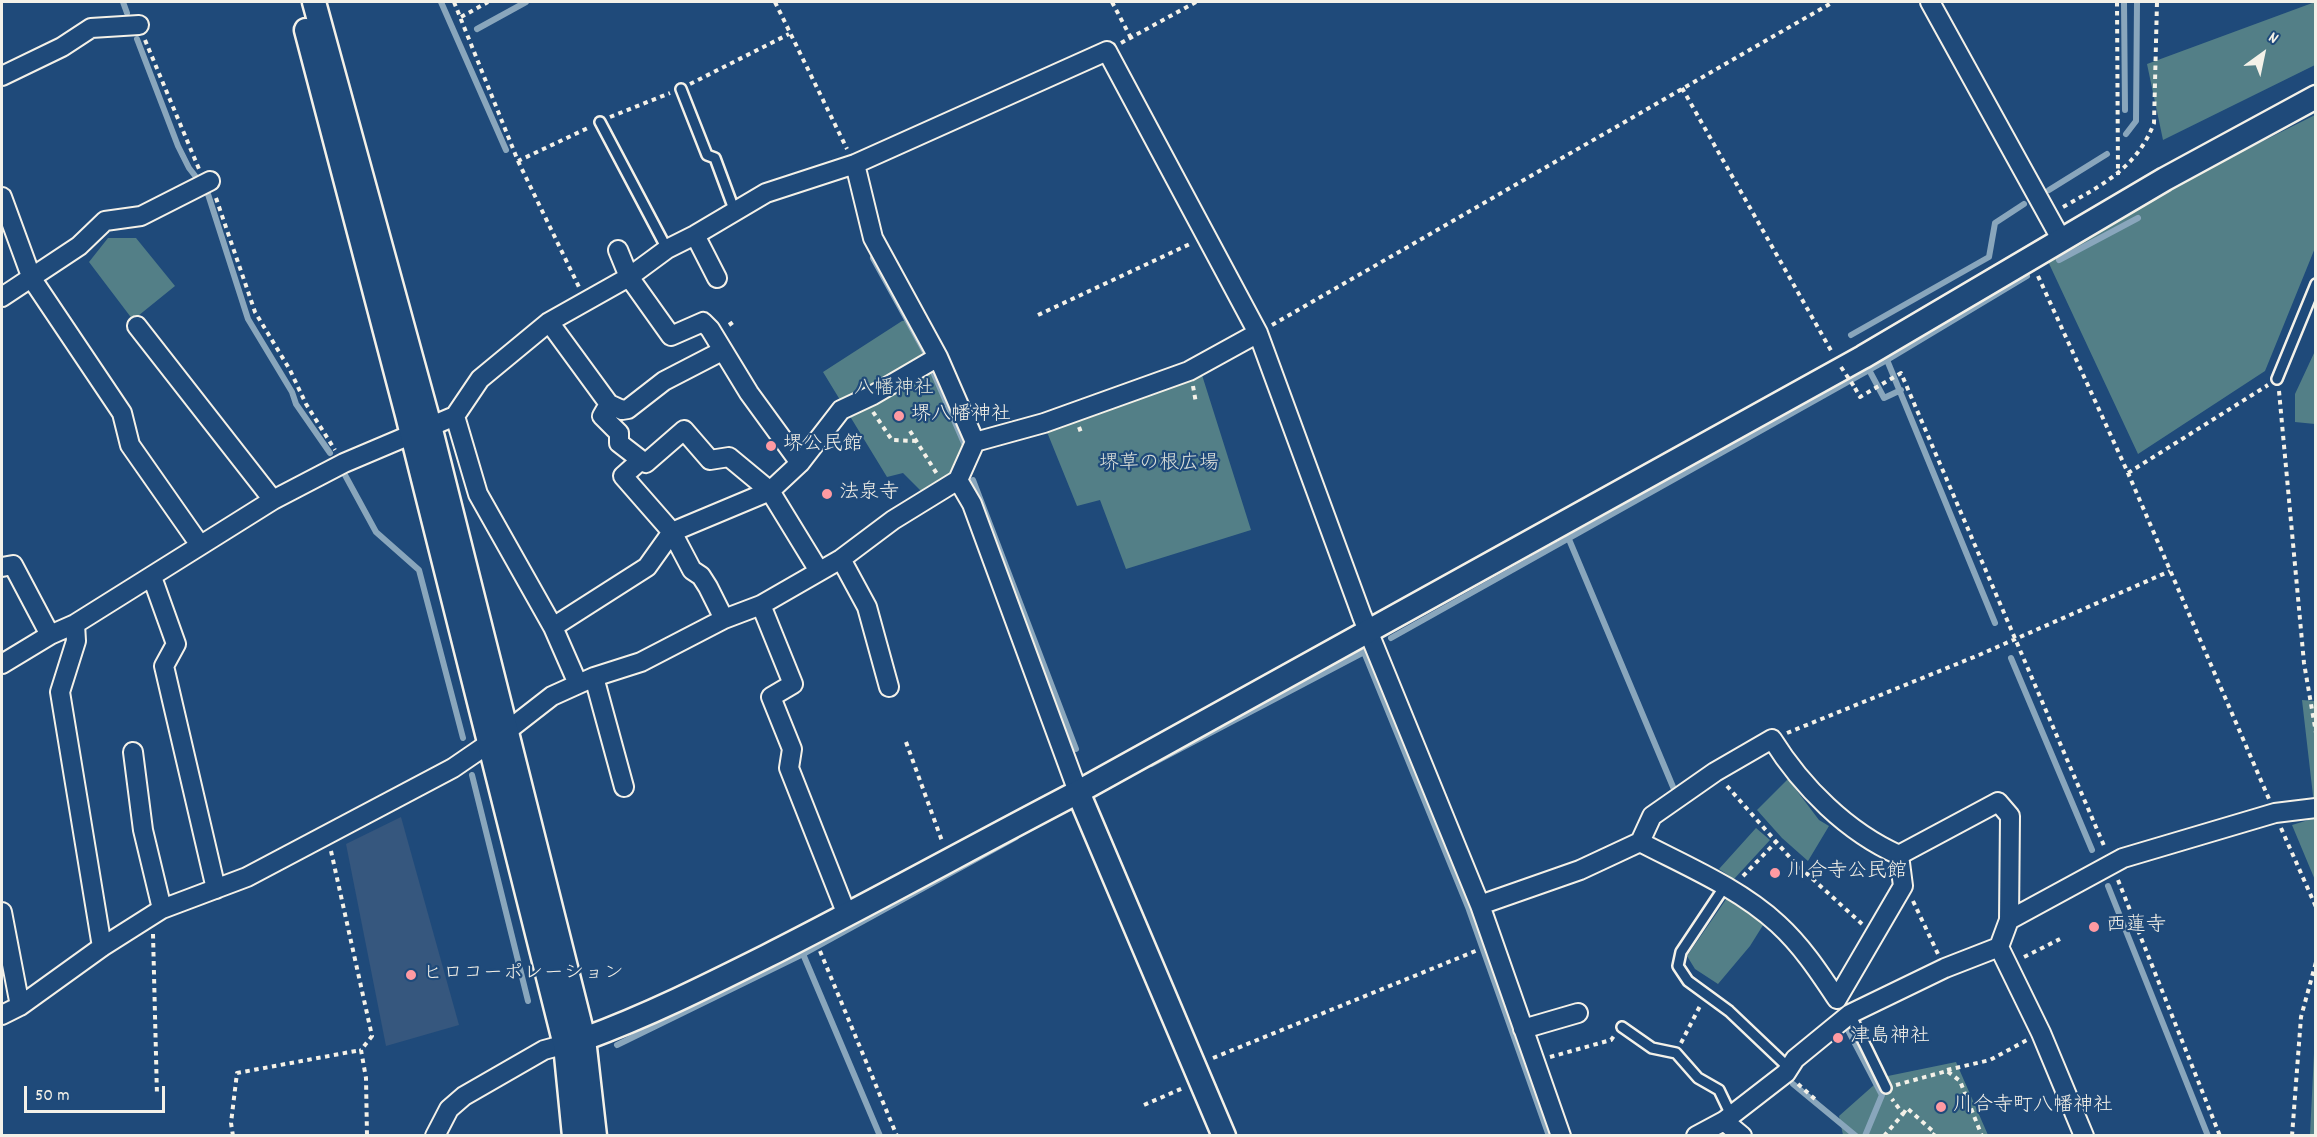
<!DOCTYPE html>
<html>
<head>
<meta charset="utf-8">
<style>
	body { margin:0 }
	#map { position:relative; width:2317px; height:1137px; overflow:hidden; background:#1f4a7a; font-family:Dekko,sans-serif }
	canvas { display:block }
	.frame { position:absolute; inset:0; border:3px solid #f4f1e8; pointer-events:none }
	.north { position:absolute; left:2233px; top:24px; width:60px; height:60px; -webkit-text-stroke:4px #1f4a7a; paint-order:stroke; rotate:33deg; font-size:16px; font-weight:700; line-height:24px; text-align:center; color:#f4f1e8 }
	.north::after { content:''; display:block; margin:auto; width:21px; height:27px; background:#f4f1e8; clip-path:polygon(50% 0,100% 100%,50% 72%,0 100%) }
	.scale { position:absolute; left:24px; top:1086px; width:141px; height:27px; box-sizing:border-box; border:3px solid #f4f1e8; border-top:0; padding-left:8px; font-size:18px; line-height:21px; white-space:nowrap; color:#f4f1e8; -webkit-text-stroke:4px #1f4a7a; paint-order:stroke }
</style>
</head>
<body>
<div id="map">
<canvas width="2317" height="1137"></canvas>
<div class="frame"></div>
<div class="north">N</div>
<div class="scale">50 m</div>
</div>
<script>
const ctx = document.querySelector('canvas').getContext('2d');
ctx.lineJoin = 'round';
function fillPath(path, color) { ctx.fillStyle = color; ctx.fill(path, 'evenodd'); }
function stroke(path, color, width, dash) { ctx.strokeStyle = color; ctx.lineWidth = width; ctx.lineCap = dash ? 'butt' : 'round'; ctx.setLineDash(dash || []); ctx.stroke(path); }
function write(font, color, halo, rows, align = 'center') {
  ctx.font = font + ' Dekko,"Klee One",sans-serif'; ctx.lineWidth = 4.5; ctx.setLineDash([]); ctx.textBaseline = 'middle'; ctx.strokeStyle = halo; ctx.fillStyle = color; for (const [text, x, y, turn = 0] of rows) {
    ctx.save(); ctx.translate(x, y); ctx.rotate((+turn || 0) * Math.PI / 180); ctx.textAlign = isNaN(turn) ? turn : align; if (halo) ctx.strokeText(text, 0, 0); ctx.fillText(text, 0, 0); ctx.restore();
  }
}
const built = new Path2D(`
	M401,817L459,1025L386,1046L346,844Z`);
const green = new Path2D(`
	M2315,2V65L2163,140L2147,64Z
	M2315,115V248L2265,371L2138,454L2045,255L2155,195Z
	M108,238H136L175,286L133,320L89,262Z
	M914,319L970,442L955,473L921,491L903,473L887,477L823,372L902,321Z
	M2315,351V424L2295,422V394Z
	M1202,375L1251,530L1126,569L1100,500L1077,506L1047,432Z
	M2302,700L2315,701V813Z
	M1788,779L1819,820L1829,826L1808,861L1782,838L1757,810Z
	M2315,818H2316L2315,880L2292,825Z
	M1756,828L1770,840L1734,879L1719,869Z
	M1727,898L1765,922L1750,946L1718,984L1695,969L1687,956Z
	M2315,1033V1135H2310Z
	M1956,1062L1988,1135H1843L1839,1116L1883,1077Z`);
const stream = new Path2D(`
	M123,2L127,13
	M441,2L506,150
	M2124,2L2125,110
	M477,29L526,2
	M137,39L178,146L189,168L207,191L248,319L292,392L296,404L330,453
	M2126,134L2136,121L2137,2
	M2049,190L2107,154
	M873,258L925,352
	M2059,260L2138,218
	M1851,335L1989,257L1995,223L2024,204
	M1887,360L1995,623
	M1868,368L1884,398L1901,390
	M934,374L964,443
	M345,475L376,532L419,570L463,738
	M973,480L1076,749
	M1568,537L1676,794
	M1391,638L1887,360L2027,276
	M2011,658L2092,850
	M1151,764L1364,652L1468,907L1549,1136
	M472,775L528,1001
	M2108,886L2208,1136
	M803,954L880,1136
	M1848,1030L1882,1095L1865,1136
	M617,1045L803,954L1016,837
	M1793,1084L1856,1136`);
const path = new Path2D(`
	M454,2L518,161L590,127
	M775,2L847,149
	M1112,2L1131,38
	M2117,2L2118,175
	M461,17L488,2
	M145,40L199,169
	M1121,43L1196,2
	M690,84L789,34
	M1682,88L1833,354
	M610,117L670,93
	M518,161L579,287
	M216,198L255,312L290,370L306,404L335,450
	M2063,207C2102,185 2137,168 2154,123L2157,2
	M2038,276L2128,473L2269,799
	M1038,315L1192,243
	M729,325L736,320
	M1272,325L1833,2
	M1193,386L1196,403
	M1855,388L1860,397L1901,373L2105,848
	M2279,391L2304,663L2316,733
	M873,412L892,440L916,441
	M1079,427L1082,435
	M910,431L937,474
	M2128,473L2268,385
	M1787,733L1979,655L2170,571
	M906,742L942,841
	M1727,786L1793,861L1862,924
	M2281,828L2316,907
	M331,851L372,1036L361,1050L366,1078L367,1136
	M1743,876L1776,842
	M2118,880L2220,1136
	M1913,901L1938,954
	M153,934L157,1096
	M820,951L897,1136
	M2024,957L2060,939
	M1681,1043L1701,1004
	M1550,1057L1611,1040L1614,1036
	M1213,1058L1478,950
	M1947,1070L1990,1060L2027,1040
	M1798,1084L1816,1100
	M1896,1085L1947,1071L1960,1081L1982,1136
	M1144,1105L1183,1088
	M1903,1114L1907,1108L1935,1133L1933,1136
	M233,1136L231,1123L237,1073L361,1050
	M1884,1136L1903,1114L1892,1099
	M2292,1136L2301,1017L2316,962`);
const service = new Path2D(`
	M681,89L707,155L715,158L735,212
	M600,122L667,249
	M2277,379L2316,284
	M1725,886L1681,952L1678,966L1688,981L1729,1011L1790,1069
	M1850,1014L1886,1088
	M1622,1027L1652,1048L1676,1053L1698,1078L1719,1090L1731,1115`);
const minor = new Path2D(`
	M1930,2L2061,239
	M2,76L62,47L91,28L139,25
	M855,164L873,238L938,357L975,442
	M2,197L32,279L122,413L130,445L200,545
	M695,235L717,278
	M618,250L629,277L671,336L703,322L710,329L749,393L800,463
	M2,297L79,246L105,221L141,216L210,181
	M549,322L609,404
	M137,326L273,500
	M455,416L478,494L553,627L578,684
	M641,460L619,443V433L602,416L609,404L622,410L628,409L664,381L722,351
	M958,480L972,504L1078,792
	M841,559L867,607L889,687
	M2,567L13,565L50,635
	M152,577L176,644L164,666L216,889
	M761,605L793,684L771,697L792,749L789,768L847,915
	M724,619L708,587L701,576L692,570L672,532L623,476L641,460L646,463L684,430L710,460L729,457L770,491L819,571
	M75,624L76,641L60,692L102,947
	M553,627L647,567L672,532L770,491L800,463L841,410L873,395L938,357
	M2,664L50,635L75,624L273,500L344,463L455,416L480,379L549,322L629,277L667,249L695,235L766,193L855,164L1107,51L1258,333L1362,616L1480,905L1561,1136
	M594,677L624,787
	M507,731L552,696L594,677L641,662L724,619L761,605L841,559L893,520L958,480L975,442L1044,423L1189,371L1258,333
	M133,752L143,830L162,909
	M1640,842C1686,866 1739,888 1778,924C1802,946 1819,972 1837,999L1903,886L1899,855
	M1480,905L1580,870L1640,842L1652,816L1715,772L1772,739C1802,787 1847,832 1899,855L1998,802L2010,816L2009,920L1999,947L2041,1033L2084,1136
	M2,912L20,1006
	M2009,920L2123,858L2275,813L2316,808
	M2,1015L20,1006L102,947L162,909L247,877L453,768L488,744
	M1523,1029L1578,1013
	M1724,1121L1742,1136
	M435,1136L449,1109L464,1096L544,1050L577,1041
	M1696,1136L1724,1121L1786,1073L1795,1059L1850,1014L1945,968L1999,947`);
const tertiary = new Path2D(`
	M314,2L430,426L584,1039L595,1136
	M306,30L407,415L565,1045L574,1136
	M1078,792L1224,1136
	M584,1039C647,1016 707,986 767,956C872,903 974,846 1078,792L1863,357L2165,179L2316,97`);
const pathBridge = new Path2D(`
	M1841,367L1855,388`);
const markers = [
	[899,416,6,"#ff9aa2"],
	[771,446,6,"#ff9aa2"],
	[827,494,6,"#ff9aa2"],
	[1775,873,6,"#ff9aa2"],
	[2094,927,6,"#ff9aa2"],
	[411,975,6,"#ff9aa2"],
	[1838,1038,6,"#ff9aa2"],
	[1941,1107,6,"#ff9aa2"]
];
const parkNames = [
	["八幡神社",894,390],
	["堺草の根広場",1159,465]
];
const poiNames = [
	["堺八幡神社",911,416],
	["堺公民館",783,446],
	["法泉寺",839,494],
	["川合寺公民館",1787,873],
	["西蓮寺",2106,927],
	["ヒロコーポレーション",423,975],
	["津島神社",1850,1038],
	["川合寺町八幡神社",1953,1107]
];
fillPath(built, '#36577e');
fillPath(green, '#537f87');
stroke(stream, '#89a6bc', 6);
stroke(service, '#f4f1e8', 14);
stroke(minor, '#f4f1e8', 22);
stroke(tertiary, '#f4f1e8', 27);
stroke(path, '#f4f1e8', 4, [4.5, 4.5]);
stroke(service, '#1f4a7a', 9);
stroke(minor, '#1f4a7a', 18);
stroke(tertiary, '#1f4a7a', 22);
stroke(pathBridge, '#f4f1e8', 4, [4.5, 4.5]);
for (const [x, y, r, color] of markers) { const dot = new Path2D(); dot.arc(x, y, r, 0, 2 * Math.PI); ctx.fillStyle = color; ctx.fill(dot); stroke(dot, '#1f4a7a', 2); }
write('20px', '#dce0d9', '#1f4a7a', parkNames);
write('20px', '#f4f1e8', '#1f4a7a', poiNames, 'left');
</script>
</body>
</html>
